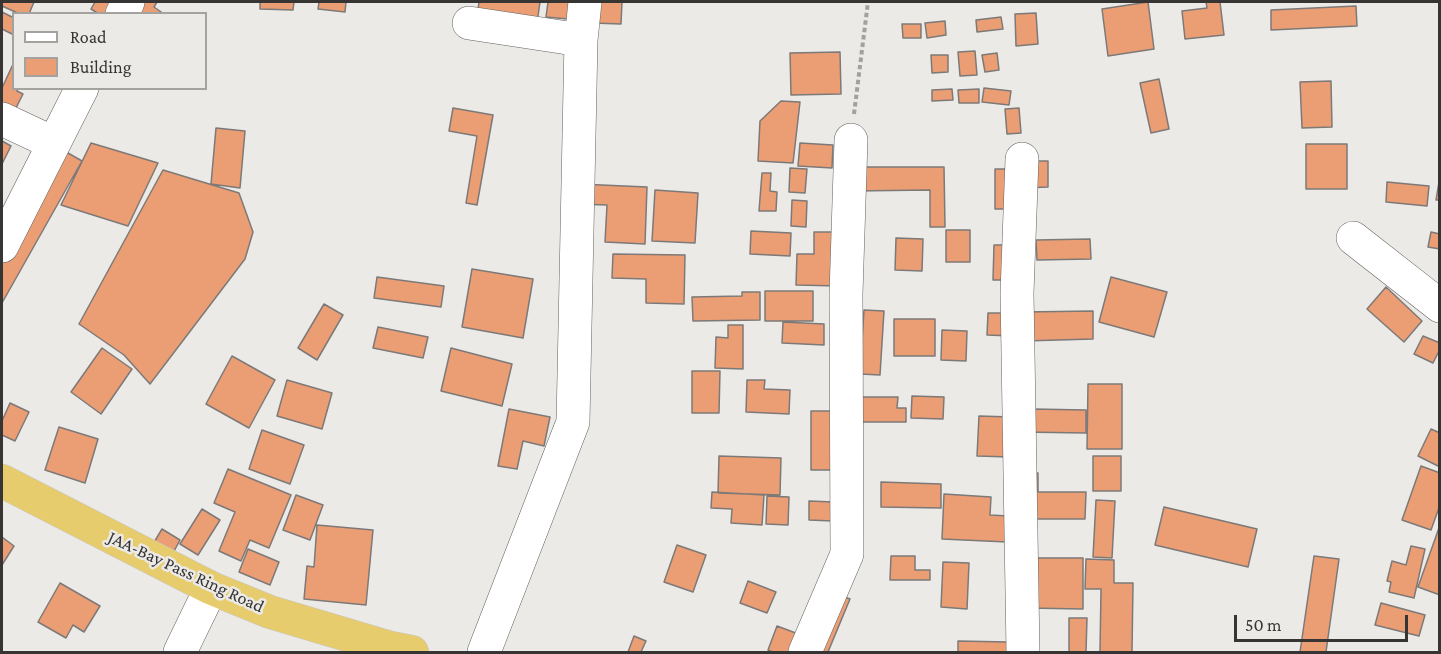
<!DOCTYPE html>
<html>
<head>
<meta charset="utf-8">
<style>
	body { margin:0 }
	#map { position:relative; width:1441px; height:654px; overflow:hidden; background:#eceae7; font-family:"Crimson Pro",serif }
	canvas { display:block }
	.frame { position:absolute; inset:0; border:3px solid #363534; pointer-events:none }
	.legend { position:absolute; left:12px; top:12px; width:195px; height:78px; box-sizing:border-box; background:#eceae7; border:2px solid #a3a29f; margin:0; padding:8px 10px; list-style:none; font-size:18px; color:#363534 }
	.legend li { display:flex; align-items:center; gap:12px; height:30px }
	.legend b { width:30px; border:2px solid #a3a29f }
	.scale { position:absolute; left:1234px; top:615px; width:174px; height:27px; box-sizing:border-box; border:3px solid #363534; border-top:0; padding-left:8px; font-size:18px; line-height:21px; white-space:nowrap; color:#363534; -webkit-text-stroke:4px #eceae7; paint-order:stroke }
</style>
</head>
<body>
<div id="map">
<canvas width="1441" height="654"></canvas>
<div class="frame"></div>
<ul class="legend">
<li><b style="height:8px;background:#fff"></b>Road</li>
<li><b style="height:16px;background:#eb9e74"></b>Building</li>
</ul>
<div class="scale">50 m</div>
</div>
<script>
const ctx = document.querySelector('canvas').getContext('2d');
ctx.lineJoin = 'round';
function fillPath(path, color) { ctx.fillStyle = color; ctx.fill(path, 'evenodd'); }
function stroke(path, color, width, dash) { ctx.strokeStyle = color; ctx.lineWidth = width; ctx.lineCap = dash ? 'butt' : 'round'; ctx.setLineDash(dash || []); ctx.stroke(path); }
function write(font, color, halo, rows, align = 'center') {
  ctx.font = font + ' "Crimson Pro",serif'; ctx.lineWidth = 5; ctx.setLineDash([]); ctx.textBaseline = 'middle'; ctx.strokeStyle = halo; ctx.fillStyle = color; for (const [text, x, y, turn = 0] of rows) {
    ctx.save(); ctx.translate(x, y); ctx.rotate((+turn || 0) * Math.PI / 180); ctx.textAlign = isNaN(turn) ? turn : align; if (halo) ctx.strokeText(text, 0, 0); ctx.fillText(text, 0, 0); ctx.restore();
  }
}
const building = new Path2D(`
	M2,2H34L29,14H20L2,6Z
	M95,2H122L116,14H99L91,9Z
	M144,2H157L154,7L164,14H137Z
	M260,2H294L293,10L260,9Z
	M319,2H346L345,12L318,9Z
	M479,2H540L537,23L477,15Z
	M548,2H570L568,19L546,17Z
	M593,2H622L621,24L592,23Z
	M1148,2L1154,49L1108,56L1102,9Z
	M1206,2H1220L1224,35L1185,39L1182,11L1207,8Z
	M1356,6L1357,26L1271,30V10Z
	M2,12L14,18V35L2,29Z
	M1036,13L1038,44L1016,46L1015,14Z
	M1001,17L1003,29L977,32L976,20Z
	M945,21L946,35L927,38L925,23Z
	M902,24H921V38H903Z
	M975,51L977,75L960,76L958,52Z
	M840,52L841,94L791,95L790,53Z
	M997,53L999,70L985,72L982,55Z
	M931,55H948V72L932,73Z
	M14,62V88H18L17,91L23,94L13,114L2,108V88Z
	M1159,79L1169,129L1151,133L1140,83Z
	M1331,81L1332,127L1302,128L1300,82Z
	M984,88L1011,91L1009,105L982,102Z
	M952,89L953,100L932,101V90Z
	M979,89V103H959L958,90Z
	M781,101L800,102L793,163L758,161L760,121Z
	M453,108L493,115L477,205L466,203L477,136L449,131Z
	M1019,108L1021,133L1007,134L1005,109Z
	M216,128L245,131L240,188L211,184Z
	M2,141L11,146L2,164Z
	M91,143L158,163L128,226L61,205Z
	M800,143L833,145L832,168L798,166Z
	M1306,144H1347V189H1306Z
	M61,149L82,161L2,303V254Z
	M1024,161H1048V187L1024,188Z
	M852,167H944L945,227H930V190L853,191Z
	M790,168L807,169L805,193L789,192Z
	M995,169H1012V209H995Z
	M163,170L239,193L253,232L245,259L150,384L124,355L79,324Z
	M762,173H771L770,191L777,192L776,211H759Z
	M1387,182L1429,186L1427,206L1386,202Z
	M1439,182H1440V200H1436Z
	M579,184L647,187L645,244L605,242L607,205L578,204Z
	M655,190L698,193L695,243L652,241Z
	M792,200L807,201L806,227L791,226Z
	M946,230H970V262H946Z
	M751,231L791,233L790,256L750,254Z
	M814,232H839L838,286L796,285L797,254H814Z
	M1431,232L1440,234V249L1428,247Z
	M896,238L923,239L922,271L895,270Z
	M1090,239L1091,259L1037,260L1036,240Z
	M994,245H1014L1013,280H993Z
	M613,254L685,255L684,304L646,303V279L612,278Z
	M472,269L533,279L523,338L462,327Z
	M377,277L444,286L441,307L374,298Z
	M1111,277L1167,292L1154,337L1099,322Z
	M1386,287L1422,321L1404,342L1367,309Z
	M765,291H813V321H765Z
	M742,292H760V320L693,321L692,297L742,296Z
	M324,304L343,315L317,360L298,348Z
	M864,310L884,311L880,375L860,374Z
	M1093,311V339L1024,341L1023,312Z
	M988,313H1012V336L987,335Z
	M894,319H935V356H894Z
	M783,322L824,324V345L782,343Z
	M728,325H743V369L715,368L716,337L728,338Z
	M378,327L428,337L423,358L373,348Z
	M942,330L967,331L966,361L941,360Z
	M1423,336L1440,343V349L1433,363L1414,354Z
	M102,348L132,369L101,414L71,392Z
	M451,348L512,364L502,406L441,391Z
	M232,356L275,380L249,428L206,404Z
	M692,371H720L719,413H692Z
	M287,380L332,393L322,429L277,416Z
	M747,380H765L764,389L790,390L789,414L746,412Z
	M1088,384H1122V449H1087Z
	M912,396L944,397L943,419L911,418Z
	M862,397H898L897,408H906V422H862Z
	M10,403L29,412L15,441L2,435V421Z
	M509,409L550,417L544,446L523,441L517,469L498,466Z
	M1033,409L1086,410V433L1020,432Z
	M811,411H837V470H811Z
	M979,416L1011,417L1010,457L977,456Z
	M59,427L98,439L85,483L45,470Z
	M1431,429L1440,433V467L1418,456Z
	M262,430L304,445L290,484L249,469Z
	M719,456L781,458L780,495L718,493Z
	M1093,456H1121V491H1093Z
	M1421,466L1440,473V505L1431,530L1402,520Z
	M228,469L291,495L269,548L250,540L241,561L219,551L235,512L214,503Z
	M1021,473H1038V492H1086L1085,519H1021Z
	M881,482L941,484V508L881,507Z
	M712,492L764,495L762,525L731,523L732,509L711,508Z
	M944,494L991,497L990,515L1009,516L1007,542L942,539Z
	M296,495L323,505L310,540L283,530Z
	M767,496L789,497L788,525L766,524Z
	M1096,500L1115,501L1112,558L1093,557Z
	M809,501L834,502L833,521L809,520Z
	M1164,507L1257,529L1248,567L1155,545Z
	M202,509L220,520L198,555L180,544Z
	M317,525L373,530L366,605L304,599L307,566L314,567Z
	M1440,525V595L1418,587Z
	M162,529L180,540L172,555L153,544Z
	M2,537L14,546L2,565Z
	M677,545L706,555L693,592L664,582Z
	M1411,546L1425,549L1414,598L1389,592L1391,582L1387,581L1392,561L1406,565Z
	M248,549L279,562L270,585L239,572Z
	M891,556H915V570H930V580H890Z
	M1314,556L1339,559L1326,652H1300Z
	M1035,558H1083V609L1027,608Z
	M1086,559L1114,560V583H1133L1132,652H1100L1101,589H1085Z
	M943,562L969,563L967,609L941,607Z
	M748,581L776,592L767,613L740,603Z
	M60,583L100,606L84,632L73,625L66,638L38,622Z
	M834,593L850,599L828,652H810Z
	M1381,603L1425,615L1419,636L1375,625Z
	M1069,618H1087L1086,652H1069Z
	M777,626L801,635L795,652H773L768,650Z
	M634,636L646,641L641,652H628Z
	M958,641L1008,642V652H958Z`);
const path = new Path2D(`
	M854,114L868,2`);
const minor = new Path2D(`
	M122,14L128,2
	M469,23L581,40
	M2,119L53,143
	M1022,159L1017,293L1023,652
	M1353,238L1440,306
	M2,246L82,88
	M180,652L211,588
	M484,652L573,422L581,40L585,2
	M805,652L847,554L846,294L851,140`);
const highway = new Path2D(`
	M2,481L211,588L270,612L391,648L412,652`);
const streetNames = [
	["JAA-Bay Pass Ring Road",186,572,25]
];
fillPath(building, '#eb9e74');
stroke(building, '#7c7978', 1.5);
stroke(minor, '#63615f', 34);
stroke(highway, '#c7c6c6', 34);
stroke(path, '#a3a19f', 4, [4.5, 3]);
stroke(minor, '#fff', 33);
stroke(highway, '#e7cc6d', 33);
write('18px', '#363534', '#eceae7', streetNames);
</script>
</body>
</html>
